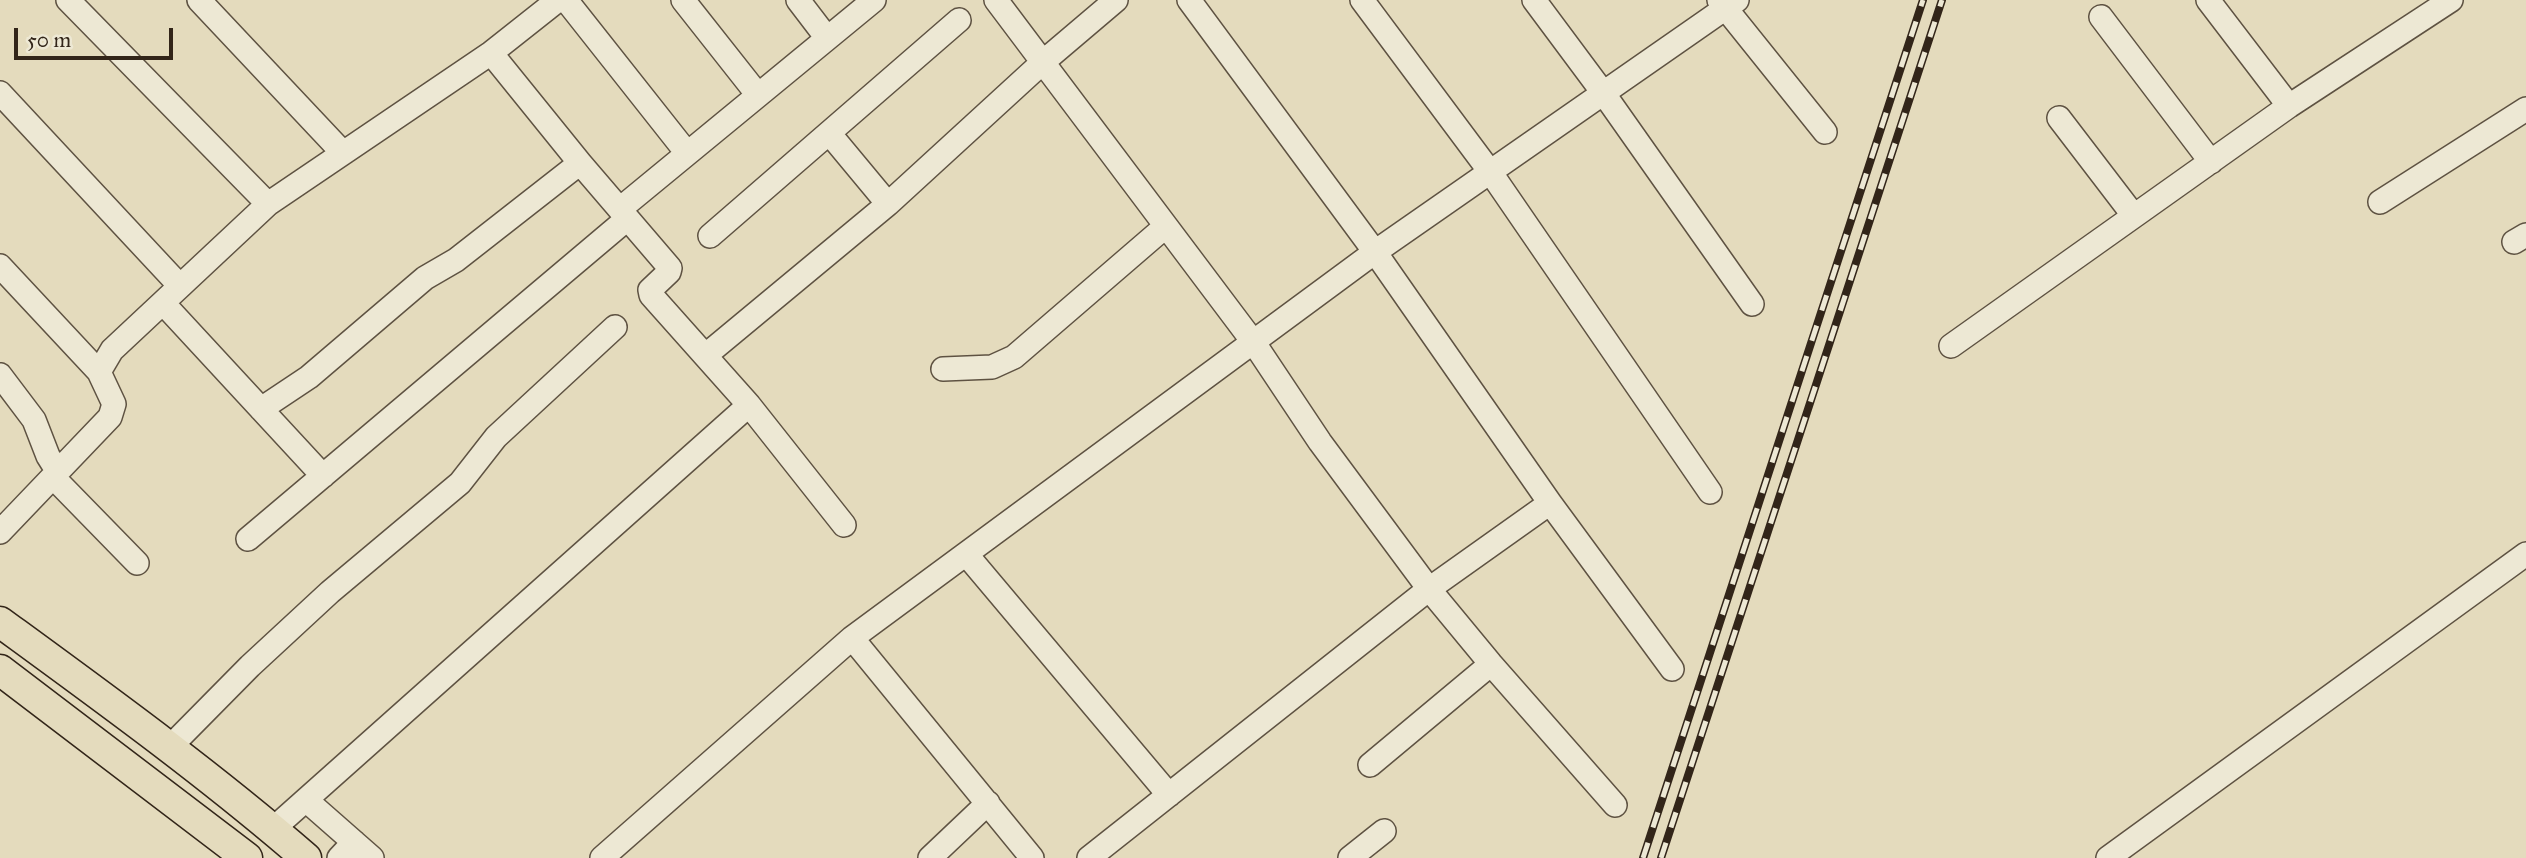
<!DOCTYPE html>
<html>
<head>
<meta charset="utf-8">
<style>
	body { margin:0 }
	#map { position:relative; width:2526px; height:858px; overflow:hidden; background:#e4dbbd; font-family:"IM FELL Great Primer",serif }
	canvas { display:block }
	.scale { position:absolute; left:14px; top:28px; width:159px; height:32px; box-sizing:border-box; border:4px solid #322519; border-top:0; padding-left:9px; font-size:21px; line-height:24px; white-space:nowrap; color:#322519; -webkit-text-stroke:5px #ede8d4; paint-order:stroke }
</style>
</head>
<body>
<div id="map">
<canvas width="2526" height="858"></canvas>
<div class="scale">50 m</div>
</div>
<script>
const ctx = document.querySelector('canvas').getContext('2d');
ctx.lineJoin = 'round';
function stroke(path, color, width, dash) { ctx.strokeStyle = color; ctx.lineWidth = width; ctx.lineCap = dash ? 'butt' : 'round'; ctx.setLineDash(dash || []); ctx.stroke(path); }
const minor = new Path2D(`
	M68,0L268,204
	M199,0L343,153
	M566,0L687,153
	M683,0L758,95
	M798,0L827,38
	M996,0L1254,343L1320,442L1429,589L1491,664L1615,805
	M1362,0L1491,173L1710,492
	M1534,0L1604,94L1752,304
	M1719,0L1825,132
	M2208,0L2289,106
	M2101,17L2211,162
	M491,53L580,163
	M0,93L180,286
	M2059,118L2134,216
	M829,133L888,204
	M2380,202L2526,109
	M620,209L874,0
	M710,236L959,20
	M2514,242L2526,235
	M0,266L99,372
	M163,303L323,476
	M1951,346L2289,106L2451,0
	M706,355L888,204L1043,62L1116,0
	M943,369L992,367L1014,357L1166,226
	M0,375L34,420L48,456L58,472
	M749,405L844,525
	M261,409L309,377L425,278L456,260L580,163L670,268L669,272L650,290L651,295L749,405L273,829
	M53,477L137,563
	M1550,503L1672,669
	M0,532L110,417L114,404L99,372L112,350L268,204L491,53L558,0
	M248,539L627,219
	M966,554L1169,795
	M852,638L1032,858
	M169,748L250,666L330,592L460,483L496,437L615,327
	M1370,765L1491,664
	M306,800L372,858
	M339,858L354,842
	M602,858L852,638L1375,252L1737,0
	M930,858L988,803
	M1089,858L1429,589L1550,503L1375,252L1189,0
	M1350,858L1384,831
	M2108,858L2526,554`);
const major = new Path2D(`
	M0,622C104,698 209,774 306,858
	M0,670L247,858`);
const rail = new Path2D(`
	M1643,858L1923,0
	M1661,858L1942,0`);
stroke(minor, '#5e5242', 26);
stroke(major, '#322519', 33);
stroke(minor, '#ede8d4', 23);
stroke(major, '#e4dbbd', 30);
stroke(rail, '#322519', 8);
stroke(rail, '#ede8d4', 5, [16]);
</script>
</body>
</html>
